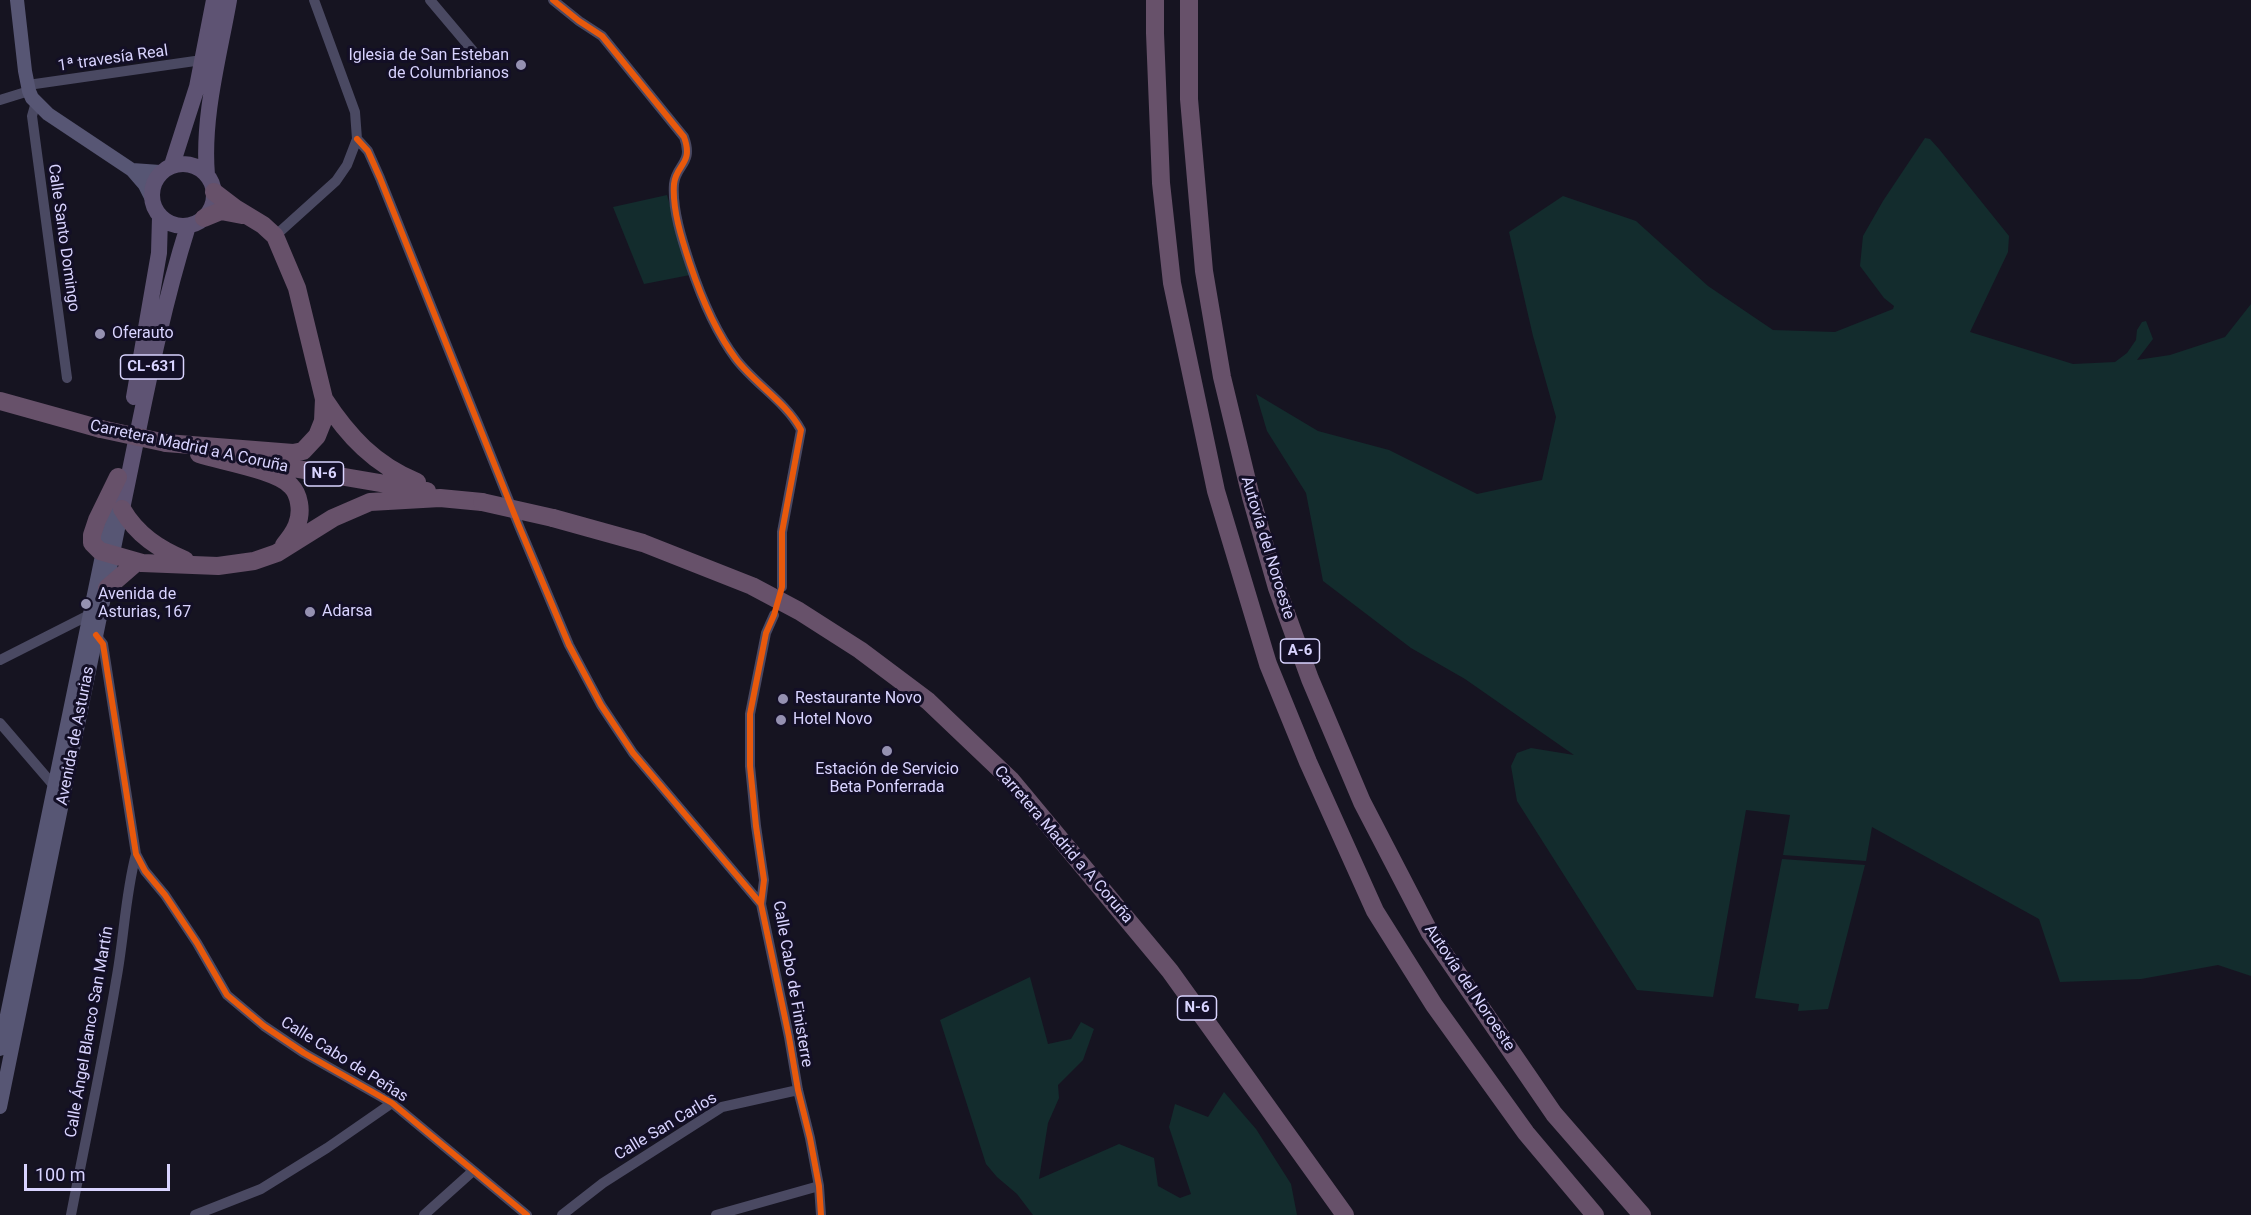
<!DOCTYPE html>
<html>
<head>
<meta charset="utf-8">
<style>
	body { margin:0 }
	#map { position:relative; width:2251px; height:1215px; overflow:hidden; background:#161421; font-family:Roboto,sans-serif }
	canvas { display:block }
	.scale { position:absolute; left:24px; top:1164px; width:146px; height:27px; box-sizing:border-box; border:3px solid #d9d4ff; border-top:0; padding-left:8px; font-size:18px; line-height:21px; white-space:nowrap; color:#d9d4ff; -webkit-text-stroke:4px #130f26; paint-order:stroke }
</style>
</head>
<body>
<div id="map">
<canvas width="2251" height="1215"></canvas>
<div class="scale">100 m</div>
</div>
<script>
const ctx = document.querySelector('canvas').getContext('2d');
ctx.lineJoin = 'round';
function fillPath(path, color) { ctx.fillStyle = color; ctx.fill(path, 'evenodd'); }
function stroke(path, color, width, dash) { ctx.strokeStyle = color; ctx.lineWidth = width; ctx.lineCap = dash ? 'butt' : 'round'; ctx.setLineDash(dash || []); ctx.stroke(path); }
function write(font, color, halo, rows, align = 'center') {
  ctx.font = font + ' Roboto,sans-serif'; ctx.lineWidth = 6; ctx.setLineDash([]); ctx.textBaseline = 'middle'; ctx.strokeStyle = halo; ctx.fillStyle = color; for (const [text, x, y, turn = 0] of rows) {
    ctx.save(); ctx.translate(x, y); ctx.rotate((+turn || 0) * Math.PI / 180); ctx.textAlign = isNaN(turn) ? turn : align; if (halo) ctx.strokeText(text, 0, 0); ctx.fillText(text, 0, 0); ctx.restore();
  }
}
const green = new Path2D(`
	M1925,138L1930,139L1939,149L2009,236L2008,252L1970,332L2073,364L2115,362L2127,353L2136,340L2137,330L2142,322L2146,321L2153,339L2137,360L2170,355L2225,337L2251,304V976L2218,965L2141,979L2060,982L2039,919L1872,827L1866,861L1783,855L1790,815L1746,810L1713,997L1637,990L1517,801L1511,766L1517,753L1531,748L1574,755L1465,679L1411,648L1323,581L1306,493L1267,431L1256,394L1318,431L1389,450L1477,494L1542,480L1556,417L1533,336L1509,232L1563,196L1636,221L1708,286L1773,330L1835,332L1893,309L1894,306L1884,298L1860,266L1863,236L1883,201Z
	M667,195L690,275L644,284L613,207Z
	M1782,859L1865,865L1828,1009L1798,1011L1799,1004L1755,998Z
	M1030,977L1048,1044L1071,1039L1081,1022L1094,1029L1083,1060L1058,1085L1059,1098L1048,1123L1039,1179L1119,1144L1154,1158L1158,1186L1180,1198L1191,1194L1169,1127L1175,1104L1208,1117L1224,1092L1256,1129L1291,1184L1297,1215H1033L1017,1194L997,1177L986,1164L940,1020Z`);
const street = new Path2D(`
	M430,0L479,58
	M553,0L579,21L602,36L684,137C694,164 676,164 674,184C672,209 682,240 690,264C701,297 715,331 736,359C755,384 786,402 801,430L782,532V587
	M28,85L202,60
	M0,100L29,91
	M36,102L32,116L67,378
	M357,139L368,151L380,178L519,526L569,645L601,705L633,753L761,904
	M275,236L336,181L347,165L357,139L355,112L314,0
	M774,615L766,633L750,714V766L756,826L764,880L761,904L789,1037L798,1090L810,1138L819,1186L821,1215
	M96,635L103,644L136,854L145,871L165,895L197,943L227,995L264,1026L304,1053L392,1103L527,1215
	M0,660L91,614
	M0,723L55,787
	M71,1215C86,1137 103,1059 116,981C124,939 125,896 136,854
	M195,1215L261,1189L327,1148L392,1103
	M424,1215L473,1171
	M562,1215L603,1183L722,1107L798,1090
	M716,1215L819,1186`);
const secondary = new Path2D(`
	M17,0L25,71L29,91L32,98L48,114L132,170L145,185L151,197
	M132,170L160,172
	M0,1049L115,493
	M0,1107L122,509`);
const primary = new Path2D(`
	M152 195a31 31 0 1 1 62 0a31 31 0 1 1-62 0Z
	M172,165L197,87L214,0
	M207,175C202,117 219,57 229,0
	M134,397L159,253L160,217
	M122,509C142,414 159,318 188,226`);
const highway = new Path2D(`
	M1155,0V33L1161,183L1172,283L1216,491L1268,664L1308,762L1375,911L1434,1005L1526,1133L1595,1215
	M1189,0V99L1204,271L1222,377L1251,497L1277,588L1310,679L1362,802L1430,933L1554,1114L1642,1215
	M204,218L221,211L242,215
	M324,399C348,436 375,465 417,482
	M0,401L101,429
	M166,443L293,453L303,451L317,436L323,421L324,399L297,288L275,236L263,225L235,208L214,192
	M199,454C220,461 277,470 291,486C295,490 298,497 299,503C302,520 295,532 284,545
	M245,460L427,491
	M118,477L97,520L92,535V543L100,551L142,563L218,566L254,561L277,553L333,518L370,502L440,498L482,502
	M122,509C137,535 159,549 185,560
	M553,518L643,543L752,586L799,611L860,650L928,701L1011,780L1170,971L1345,1215
	M107,588L137,562`);
const highwayBridge = new Path2D(`
	M101,429L166,443
	M482,502L553,518`);
const cycleway = new Path2D(`
	M553,0L579,21L602,36L684,137C694,164 676,164 674,184C672,209 682,240 690,264C701,297 715,331 736,359C755,384 786,402 801,430L782,532V587L774,615L766,633L750,714V766L756,826L764,880L761,904L789,1037L798,1090L810,1138L819,1186L821,1215
	M357,139L368,151L380,178L519,526L569,645L601,705L633,753L761,904
	M96,635L103,644L136,854L145,871L165,895L197,943L227,995L264,1026L304,1053L392,1103L527,1215`);
const markers = [
	[521,65,6,"#9591b1"],
	[100,334,6,"#9591b1"],
	[86,604,6,"#9591b1"],
	[310,612,6,"#9591b1"],
	[783,699,6,"#9591b1"],
	[781,720,6,"#9591b1"],
	[887,751,6,"#9591b1"]
];
const shields = [
	[152,367,63],
	[324,474,39],
	[1300,651,39],
	[1197,1008,39]
];
const shieldNames = [
	["CL-631",152,367],
	["N-6",324,474],
	["A-6",1300,651],
	["N-6",1197,1008]
];
const poiNames = [
	["Iglesia de San Esteban",509,56,"right"],
	["de Columbrianos",509,74,"right"],
	["Oferauto",112,334],
	["Avenida de",98,595],
	["Asturias, 167",98,613],
	["Adarsa",322,612],
	["Restaurante Novo",795,699],
	["Hotel Novo",793,720],
	["Estación de Servicio",887,770,"center"],
	["Beta Ponferrada",887,788,"center"]
];
const streetNames = [
	["1ª travesía Real",113,59,-8],
	["Calle Santo Domingo",63,238,82],
	["Carretera Madrid a A Coruña",189,447,12],
	["Autovía del Noroeste",1267,548,73],
	["Avenida de Asturias",76,736,-79],
	["Carretera Madrid a A Coruña",1063,845,49],
	["Calle Cabo de Finisterre",792,984,80],
	["Autovía del Noroeste",1469,988,56],
	["Calle Ángel Blanco San Martín",90,1032,-80],
	["Calle Cabo de Peñas",344,1060,32],
	["Calle San Carlos",666,1127,-31]
];
fillPath(green, '#132c2d');
stroke(street, '#4a4962', 10);
stroke(secondary, '#575674', 14);
stroke(primary, '#5e5373', 16);
stroke(highway, '#67516a', 18);
stroke(highwayBridge, '#67516a', 18);
stroke(cycleway, '#e8590c', 6);
for (const [x, y, r, color] of markers) { const dot = new Path2D(); dot.arc(x, y, r, 0, 2 * Math.PI); ctx.fillStyle = color; ctx.fill(dot); stroke(dot, '#130f26', 2); }
for (const [x, y, w] of shields) { const box = new Path2D(); box.roundRect(x - w / 2, y - 12, w, 24, 4.5); ctx.fillStyle = '#130f26'; ctx.fill(box); stroke(box, '#d9d4ff', 1.5); }
write('bold 15px', '#d9d4ff', null, shieldNames);
write('16px', '#d9d4ff', '#130f26', poiNames, 'left');
write('16px', '#d9d4ff', '#130f26', streetNames);
</script>
</body>
</html>
